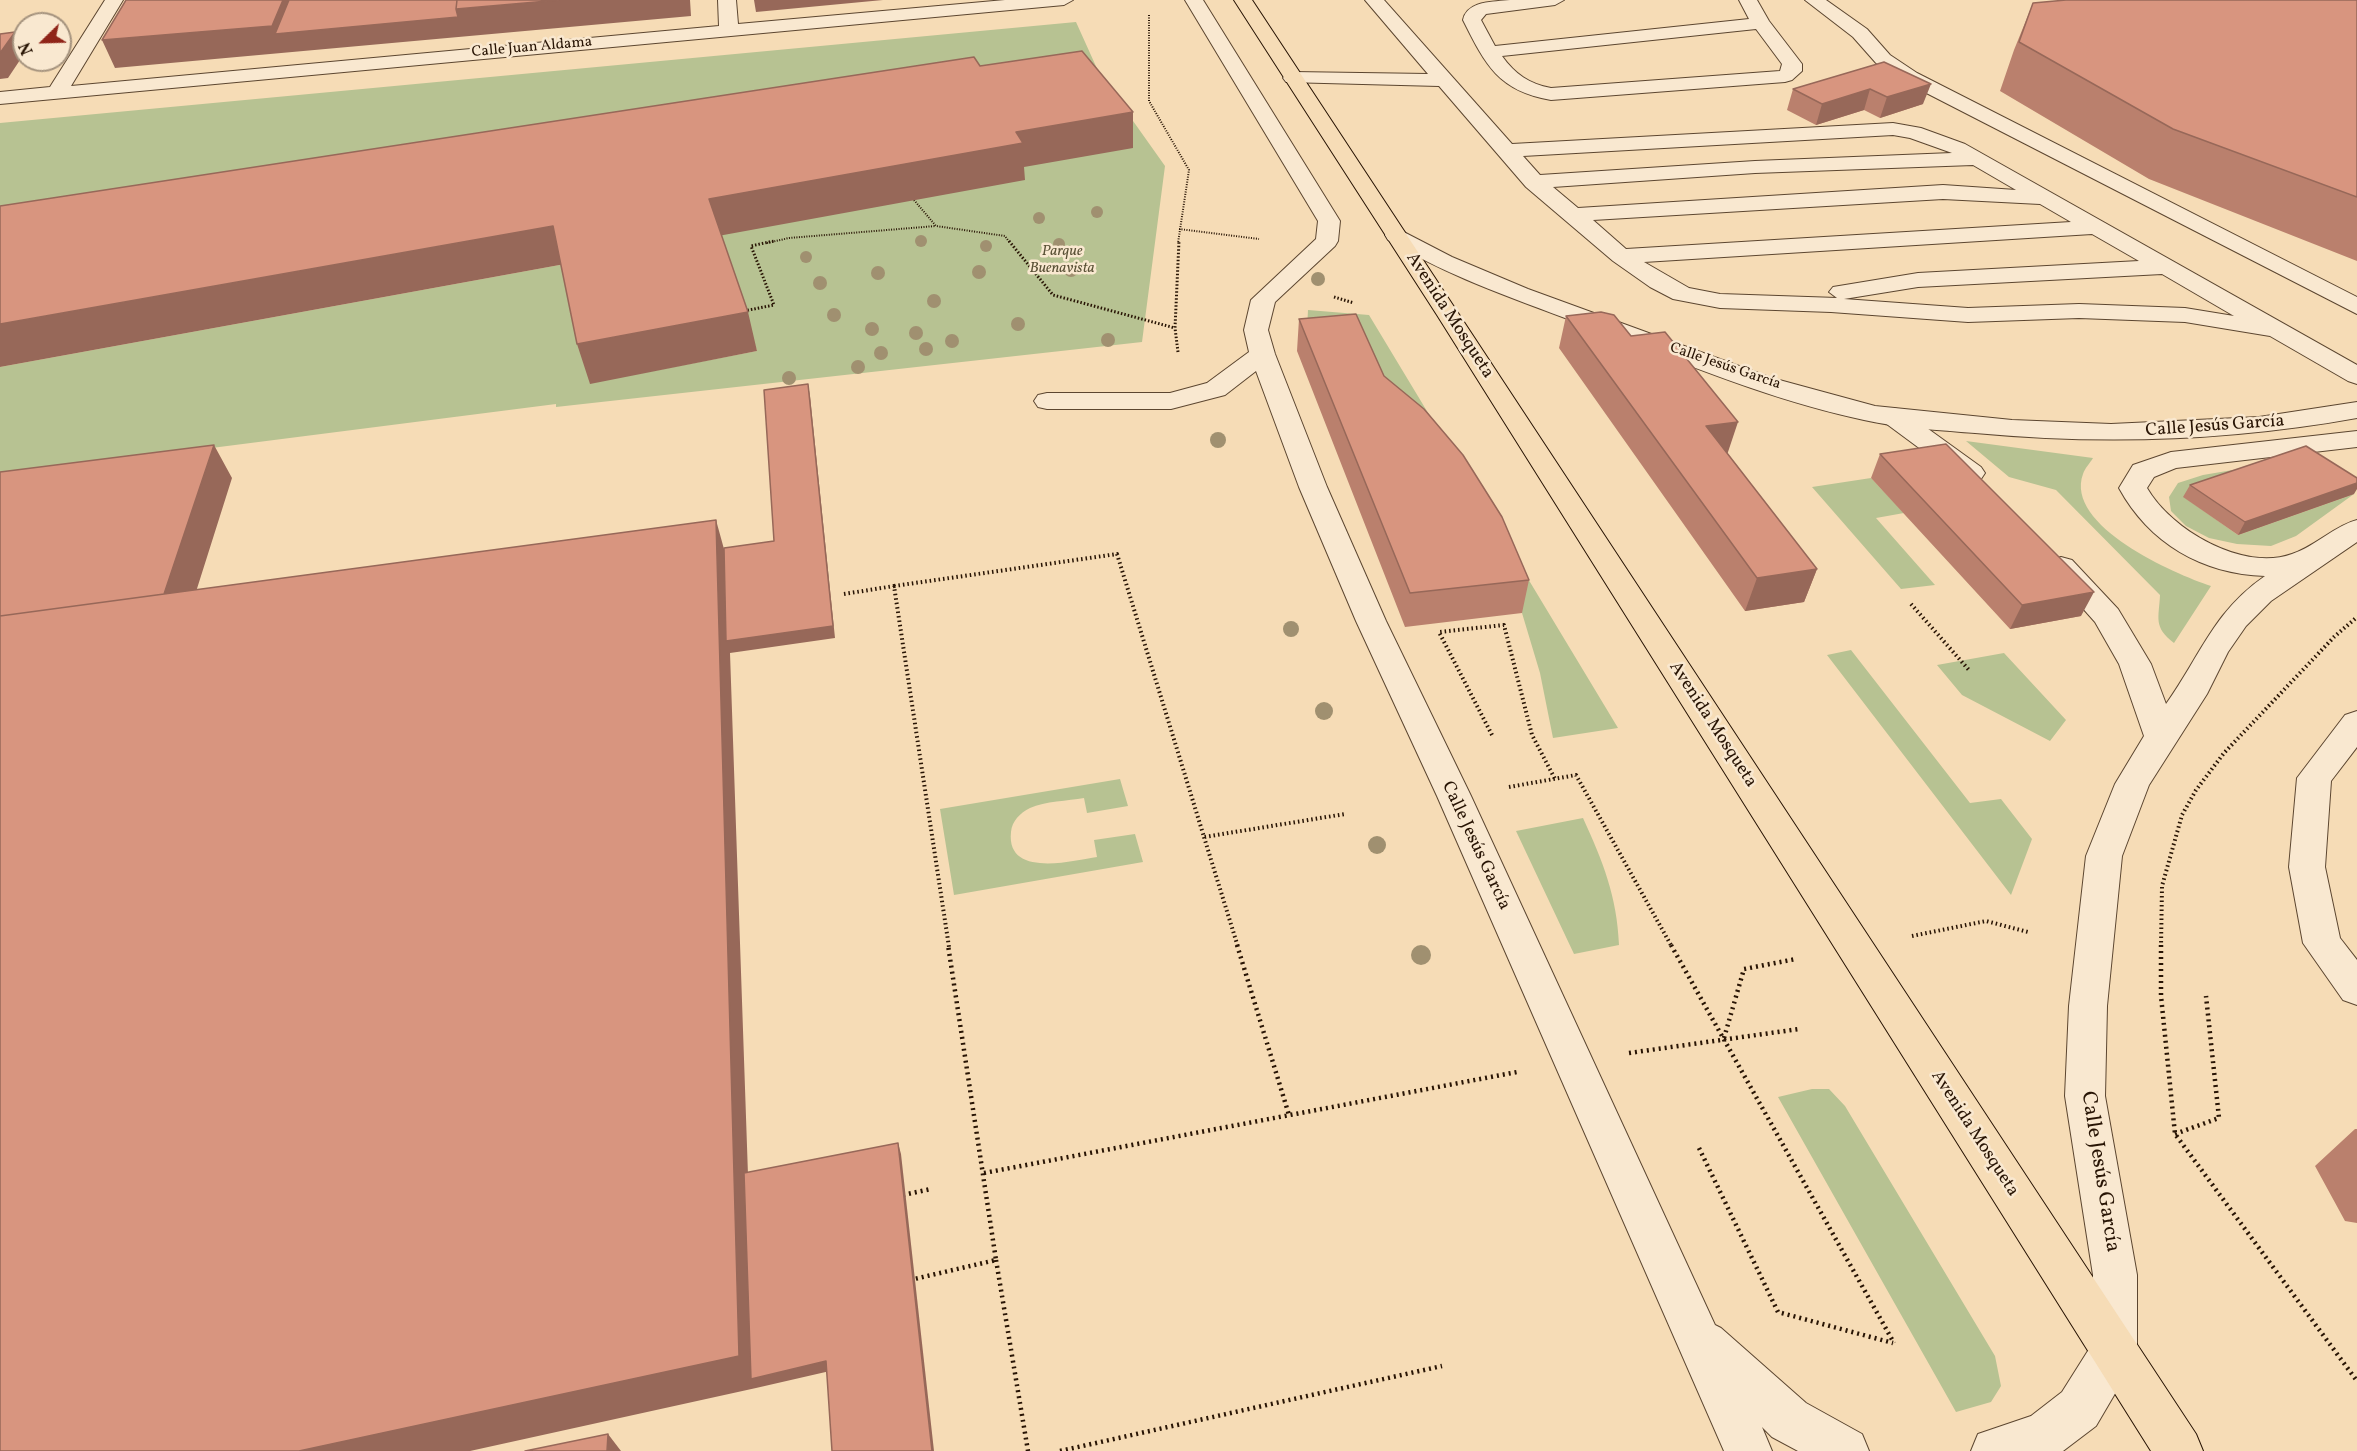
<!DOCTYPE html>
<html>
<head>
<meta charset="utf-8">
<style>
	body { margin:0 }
	#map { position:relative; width:2357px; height:1451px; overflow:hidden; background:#f6dcb6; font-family:Vollkorn,serif }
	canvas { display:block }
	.north { position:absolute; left:12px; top:12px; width:60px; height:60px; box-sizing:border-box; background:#f9e8d0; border:2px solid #a5937e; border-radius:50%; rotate:247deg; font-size:16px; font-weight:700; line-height:24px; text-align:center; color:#281404 }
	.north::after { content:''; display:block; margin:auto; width:21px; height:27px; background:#8f2418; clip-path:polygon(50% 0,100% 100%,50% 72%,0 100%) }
</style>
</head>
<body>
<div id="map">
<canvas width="2357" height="1451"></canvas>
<div class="north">N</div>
</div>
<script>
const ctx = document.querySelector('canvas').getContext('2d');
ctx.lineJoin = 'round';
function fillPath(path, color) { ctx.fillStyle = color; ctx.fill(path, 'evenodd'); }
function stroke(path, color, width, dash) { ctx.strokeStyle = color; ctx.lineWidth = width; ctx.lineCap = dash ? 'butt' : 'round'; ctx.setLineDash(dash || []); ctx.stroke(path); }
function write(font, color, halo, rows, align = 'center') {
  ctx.font = font + ' Vollkorn,serif'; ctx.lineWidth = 5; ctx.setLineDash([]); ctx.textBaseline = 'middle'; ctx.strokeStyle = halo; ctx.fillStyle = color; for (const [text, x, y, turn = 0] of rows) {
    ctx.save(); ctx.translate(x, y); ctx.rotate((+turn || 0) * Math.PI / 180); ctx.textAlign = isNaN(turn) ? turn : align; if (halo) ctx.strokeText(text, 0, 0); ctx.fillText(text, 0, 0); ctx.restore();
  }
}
const green = new Path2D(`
	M1076,22L1099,73L1165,166L1142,342L556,407V404L0,475V367L565,264L590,383L757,351L718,236L0,247V123Z
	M1308,310L1369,315L1618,728L1553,738L1540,673L1522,613L1307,330Z
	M1966,441L2093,458C2090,463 2085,468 2083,474C2064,526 2175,574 2211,586L2174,643C2153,627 2159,618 2160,595L2056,490L2009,477Z
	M2298,459L2184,497L2238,535L2354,494L2296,536L2271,546L2237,544L2209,538L2186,526L2171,511L2169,497L2178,483L2203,475Z
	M1871,478L1904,513L1876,518L1935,585L1901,589L1812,487Z
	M1851,650L1970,803L2001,799L2032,839L2011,895L1827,655Z
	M2004,653L2066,720L2050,741L1962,695L1937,665Z
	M1120,779L1128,806L1087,813L1084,798C1068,801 1045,801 1030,808C1020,813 1012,821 1011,832C1006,878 1072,861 1097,857L1094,840L1135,834L1143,862L954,895L940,809Z
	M1583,818C1603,862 1617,896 1619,945L1574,954L1516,831Z
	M1812,1089H1829L1845,1106L1995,1356L2001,1386L1991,1402L1956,1412L1778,1097Z`);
const pathFar3 = new Path2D(`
	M1149,15V101L1189,170L1178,243
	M914,200L936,226L1005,236L1010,243
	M1179,229L1259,239
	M767,243L789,238L936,226`);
const pathFar2 = new Path2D(`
	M1009,241L1053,295L1175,328
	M1334,297L1354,303
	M744,311L774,305L751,246L774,241
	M1178,352L1175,328L1179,241`);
const pathFar1 = new Path2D(`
	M894,586L1117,554L1204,837L1345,814
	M844,594L894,586L949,947
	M1911,604L1969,670
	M1492,735L1439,632L1504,625L1532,735L1555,779
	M1509,787L1576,775L1672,947
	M1204,837L1238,947
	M1912,936L1986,921L2028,932
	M2161,947L2162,886L2182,815L2196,790L2224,753L2334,637L2357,617`);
const path = new Path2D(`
	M1237,945L1289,1115
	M1671,945L1894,1343
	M2161,945V996L2175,1134L2357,1381
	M1724,1038L1744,969L1796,959
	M1629,1053L1799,1029
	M2175,1134L2219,1118L2206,996
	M1699,1148L1778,1312L1893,1343
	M984,1173L1517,1072
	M903,1195L931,1189
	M996,1260L1028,1451
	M910,1280L996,1260L948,945
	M1060,1451L1442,1366`);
const service = new Path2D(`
	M1185,0H1203L1340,221L1338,241L1335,246L1275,302L1268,330L1275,354L1327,487L1386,621L1471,796L1715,1325L1721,1328L1806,1403L1862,1434L1869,1451H1798L1772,1437L1762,1427L1772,1451H1724L1437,796L1356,621L1299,487L1256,371L1225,395L1171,409H1047L1038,407L1034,401L1038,395L1047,393H1170L1207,383L1249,352L1244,330L1251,300L1316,239L1318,221Z
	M1365,0H1384L1512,144L1893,123L1921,128L1965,144L2357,365V384L2348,381L2270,336L2185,322L2079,318L1968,322L1831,312L1720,308L1673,299L1650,287L1613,261L1526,187L1439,86L1286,82L1283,78L1286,74L1293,72L1428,74ZM1893,135L1910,138L1952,153L1755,161L1540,175L1523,156ZM1973,165L2016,190L1943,185L1578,208L1553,187L1755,173ZM1943,199L2040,204L2071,222L1626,249L1593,220ZM2092,234L2139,261L1918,273L1833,287L1829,292L1837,298L1720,294L1689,288L1644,262ZM2162,274L2234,316L2185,308L2079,304L1968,308L1844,299L1918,287Z
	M1510,0H1564L1555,5L1486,14L1481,20L1495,46L1749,19L1739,0H1757L1769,21L1802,64V71L1792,80L1785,82L1551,100C1498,91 1485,64 1463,20C1467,0 1494,2 1510,0ZM1756,29L1782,64L1780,71L1551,88C1529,84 1515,74 1502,56Z
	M1805,0H1826L1867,29L1890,55L1917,73L2357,297V314L1903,81L1876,63L1853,37Z
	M1893,408L1902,410L1981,467L1985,473L1981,479L1971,481L1961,479L1884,422L1880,416L1884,410Z
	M2357,431V447L2176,468L2154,477L2147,488C2171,530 2243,572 2292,554C2316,546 2334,526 2357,520V542L2271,601L2246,626L2228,652L2207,694L2149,785L2122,856L2107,1006L2105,1096L2137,1275V1352L2130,1368L2096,1426L2063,1451H1971L1978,1434L2031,1416L2062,1392L2091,1346L2093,1275L2065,1096L2069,1006L2086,856L2115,784L2144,736L2119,664L2095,622L2046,567L2050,560L2061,557L2072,560L2118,609L2151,664L2166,704C2201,655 2213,612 2265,576C2202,574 2149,543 2119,488L2133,465L2171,452Z
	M2357,711V747L2331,781L2325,867L2340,938L2357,960V1005L2343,1000L2303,943L2289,867L2297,778L2345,715Z`);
const minor = new Path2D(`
	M105,0H123L71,86L719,26L718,0H736L738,24L1005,0H1073L1064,5L0,104V92L50,87Z`);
const tertiary = new Path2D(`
	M1396,228L1452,257L1528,289L1772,378L1875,406L2012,420L2111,424L2259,417L2357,402V418C2230,441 2103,445 1975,433C1938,430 1900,428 1864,420C1770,400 1681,362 1591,328C1522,301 1452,279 1388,240L1385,235L1388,230Z`);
const primary = new Path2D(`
	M1234,0H1252L2196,1434L2203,1451H2151L1437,315Z`);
const trees = [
	[1097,212,6],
	[1039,218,6],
	[921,241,6],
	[1059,244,6],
	[986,246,6],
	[806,257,6],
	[1071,270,7],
	[979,272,7],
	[878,273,7],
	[1318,279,7],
	[820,283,7],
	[934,301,7],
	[834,315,7],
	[1018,324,7],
	[872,329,7],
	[916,333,7],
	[1108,340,7],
	[952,341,7],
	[926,349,7],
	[881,353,7],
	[858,367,7],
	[789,378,7],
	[1218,440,8],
	[1291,629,8],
	[1324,711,9],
	[1377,845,9],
	[1421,955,10]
];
const wall = new Path2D(`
	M2357,0V261L2149,179L2000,91L2014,50L2033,3Z
	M1884,62L1923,104L1880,118L1864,110L1816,125L1787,110L1793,89Z
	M1566,316L1631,336L1728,454L1817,569L1804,602L1745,611L1559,348Z
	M1299,319L1384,376L1529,580L1522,613L1405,627L1297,351Z
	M1880,454L2081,616L2010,629L1871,478Z
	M2190,485L2354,494L2238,535L2183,497Z
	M2355,1129H2357V1223L2345,1221L2315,1166Z`);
const shadedWall = new Path2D(`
	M283,0H300L456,9L559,0H690L691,16L115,68L102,40Z
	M754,0H883L756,12Z
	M15,32L24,49V54L8,78L0,79V53Z
	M1931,84L1923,104L1880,118L1887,97Z
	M1870,89L1864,110L1816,125L1822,104Z
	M1133,112V148L1024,167L1025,180L718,236L709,199L1016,132Z
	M553,226L565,264L0,367V324Z
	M748,312L757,351L590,384L577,344Z
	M808,384L810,396L835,638L730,653L755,1378L826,1361L830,1371L756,1388L470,1451H299L716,520L727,560L833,626Z
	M1738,422L1727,455L1706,426Z
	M214,445L232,478L182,636L0,652Z
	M2357,483V489L2354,494L2238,535L2245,522Z
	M1817,569L1804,602L1745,611L1757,578Z
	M2094,592L2081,616L2010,629L2022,605Z
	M898,1143L901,1154L934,1451H932Z
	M608,1434L621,1451H607Z`);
const building = new Path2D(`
	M126,0H283L272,26L102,40Z
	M289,0H457L456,9L458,17L275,34Z
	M457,0H559L456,9Z
	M2066,0H2357V197L2173,129L2019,42L2033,3Z
	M15,32L0,53V34Z
	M1082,51L1133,112L1016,132L1023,143L709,199L748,312L577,344L553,226L0,324V206L974,57L980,66Z
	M1884,62L1931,84L1887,97L1870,89L1822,104L1793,89Z
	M1601,312L1614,315L1631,336L1665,332L1738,422L1706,426L1817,569L1757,578L1566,316Z
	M1356,314L1384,376L1424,409L1463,455L1502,517L1529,580L1410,593L1299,319Z
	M808,384L833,626L726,641L724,548L774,541L764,390Z
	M1946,444L2094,592L2022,605L1880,454Z
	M214,445L164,594L0,616V472Z
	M2306,446L2357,478V483L2245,522L2190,485Z
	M716,520L739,1356L299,1451H0V616Z
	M898,1143L932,1451H832L826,1361L751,1379L744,1173Z
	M608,1434L607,1451H525Z`);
const farStreetnames = [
	["Calle Juan Aldama",532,48,-5],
	["Calle Jesús García",1725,367,19]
];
const farParknames = [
	["Parque",1062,252],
	["Buenavista",1062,269]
];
const streetNames = [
	["Avenida Mosqueta",1449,316,57],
	["Calle Jesús García",2215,427,-4],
	["Avenida Mosqueta",1712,725,57],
	["Calle Jesús García",1475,846,65],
	["Avenida Mosqueta",1974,1134,57]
];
const nearStreetnames = [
	["Calle Jesús García",2099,1172,81]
];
fillPath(green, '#b7c292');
stroke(service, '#5c4630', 2);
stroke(minor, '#5c4630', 2);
stroke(tertiary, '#5c4630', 2);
stroke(primary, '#281404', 2);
stroke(pathFar3, '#281404', 2, [1, 1.5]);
stroke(pathFar2, '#281404', 3, [1.5, 2]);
stroke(pathFar1, '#281404', 4, [1.5, 3]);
stroke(path, '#281404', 4.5, [2, 4]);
fillPath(service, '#f9e8d0');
fillPath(minor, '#f9e8d0');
fillPath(tertiary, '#f9e8d0');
fillPath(primary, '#f6dcb6');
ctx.fillStyle = '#a09070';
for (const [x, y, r] of trees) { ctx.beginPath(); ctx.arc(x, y, r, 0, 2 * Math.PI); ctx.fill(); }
fillPath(wall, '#ba806d');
fillPath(shadedWall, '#976859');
fillPath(building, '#d8957f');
stroke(building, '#976859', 1.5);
write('15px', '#281404', '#f9e8d0', farStreetnames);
write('italic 15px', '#5a5136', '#f9e8d0', farParknames);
write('18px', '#281404', '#f9e8d0', streetNames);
write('21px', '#281404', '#f9e8d0', nearStreetnames);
</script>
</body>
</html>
